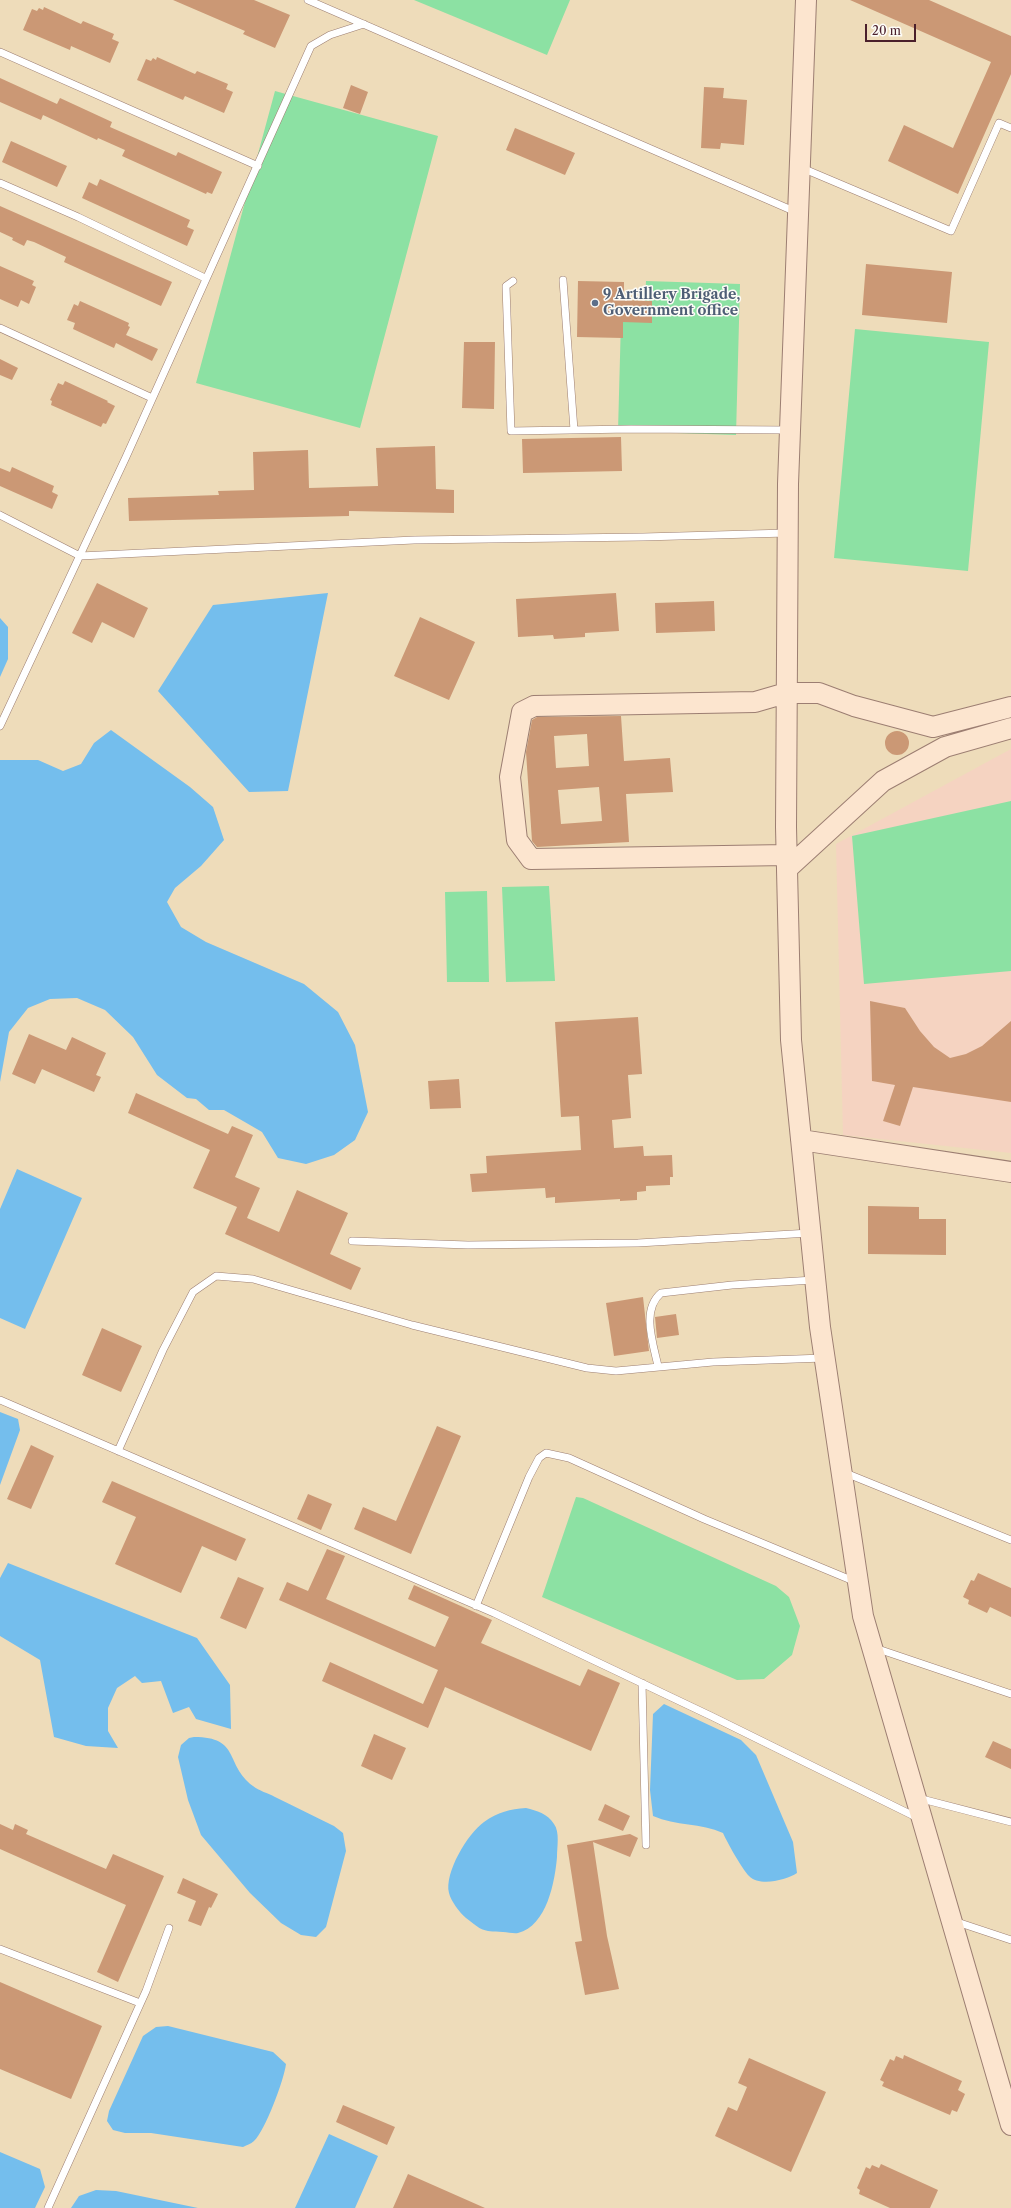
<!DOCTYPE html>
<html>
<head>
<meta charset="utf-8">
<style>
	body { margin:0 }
	#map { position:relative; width:1011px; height:2208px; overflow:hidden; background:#eedcba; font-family:"Libre Caslon Text",serif }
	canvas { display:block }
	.scale { position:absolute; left:865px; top:24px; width:51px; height:18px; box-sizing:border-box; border:2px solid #4a1f2b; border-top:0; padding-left:5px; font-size:12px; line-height:14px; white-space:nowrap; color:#4a1f2b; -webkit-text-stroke:3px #fdfcf7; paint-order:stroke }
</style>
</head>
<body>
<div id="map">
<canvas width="1011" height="2208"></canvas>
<div class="scale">20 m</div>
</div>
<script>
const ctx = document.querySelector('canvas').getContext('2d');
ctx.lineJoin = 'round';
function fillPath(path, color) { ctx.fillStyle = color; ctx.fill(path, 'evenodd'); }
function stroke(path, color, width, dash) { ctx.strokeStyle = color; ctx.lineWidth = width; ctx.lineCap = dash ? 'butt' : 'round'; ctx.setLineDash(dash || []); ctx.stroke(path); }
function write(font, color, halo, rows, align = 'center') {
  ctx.font = font + ' "Libre Caslon Text",serif'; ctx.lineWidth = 3; ctx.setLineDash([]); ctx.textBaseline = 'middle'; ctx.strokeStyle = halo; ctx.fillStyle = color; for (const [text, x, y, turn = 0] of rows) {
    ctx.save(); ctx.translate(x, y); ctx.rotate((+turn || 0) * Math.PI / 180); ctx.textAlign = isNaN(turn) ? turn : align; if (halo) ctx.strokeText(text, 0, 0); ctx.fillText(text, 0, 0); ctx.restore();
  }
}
const built = new Path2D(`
	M1011,749V1153L843,1135L836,844Z`);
const green = new Path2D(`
	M414,0H570L547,55Z
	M275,91L438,136L360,428L196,383Z
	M646,281L740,284L736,435L618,431L621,320H644Z
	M855,329L989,342L968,571L834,558Z
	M1011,801V971L864,984L852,836Z
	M549,886L555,981L506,982L502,887Z
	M487,891L489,982H447L445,892Z
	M576,1497L583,1498L776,1586L789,1597L800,1626L792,1655L764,1679L737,1680L542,1597Z`);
const water = new Path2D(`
	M328,593L288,791L249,792L158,691L213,605Z
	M0,618L8,627V659L0,677Z
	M111,730L190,787L213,807L224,840L201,866L175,888L167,902L181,927L206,942L304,984L338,1012L355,1045L368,1112L355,1140L334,1155L306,1164L278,1158L262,1132L224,1110H209L196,1099L187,1098L157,1075L133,1037L105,1010L77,998L50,999L28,1008L9,1032L0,1082V760H38L63,771L81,764L94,743Z
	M17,1169L82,1198L25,1329L0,1318V1209Z
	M0,1412L18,1419L20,1430L0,1485Z
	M8,1563L197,1638L230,1685L231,1729L196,1719L189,1707L173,1713L161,1681L142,1683L135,1676L117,1688L108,1708V1731L118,1748L86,1746L54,1737L40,1660L0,1636V1578Z
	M664,1704L741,1740L756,1755L793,1842L797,1873C786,1880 760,1887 749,1876C741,1867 728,1844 723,1833C701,1823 676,1826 653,1816L650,1790L653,1714Z
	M194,1737C241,1737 224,1764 253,1786C259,1791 268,1793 275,1797C295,1807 314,1816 334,1826L343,1833L346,1851L326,1927L316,1937L301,1935L281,1923L250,1893L201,1835L188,1800L178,1757L181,1745L189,1738Z
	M526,1808C537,1811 547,1813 554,1824C560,1832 557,1847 557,1857C555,1881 547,1926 518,1933C514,1934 508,1932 503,1932C481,1931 483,1931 466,1918C459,1912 451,1901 449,1893C444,1873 468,1833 484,1822C498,1812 510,1809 526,1808Z
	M168,2026L273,2052L286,2064C284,2080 265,2131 254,2141C251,2144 246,2145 243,2147L151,2133H125L113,2130L107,2121L109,2111L143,2036L156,2027Z
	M329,2134L378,2156L355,2208H295Z
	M0,2152L40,2169L45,2187L35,2208H0Z
	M96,2190L116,2191L198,2208H71L79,2196Z`);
const building = new Path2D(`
	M173,0H254L290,15L275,48L243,34L245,31Z
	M850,0H929L1011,36V74L958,194L888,161L904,125L953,148L991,62Z
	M44,7L81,24L83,21L114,34L112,39L119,42L110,63L71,46L70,50L23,30L32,9L37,11L39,8L43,10Z
	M157,57L195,74L197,71L228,84L226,89L233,92L224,113L185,96L183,100L137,80L146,59L151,61L153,58L156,60Z
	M0,78L57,104L60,98L112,122L110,127L176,156L178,152L222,172L212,194L207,192L206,194L122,156L125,150L98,138L97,140L43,115L41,120L0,102Z
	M351,85L368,92L360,114L343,108Z
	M704,87L724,88L723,98L747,100L744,145L721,143L720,149L701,148Z
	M515,128L575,153L565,175L506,150Z
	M11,141L67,166L57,187L2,162Z
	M100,179L190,220L187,227L194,230L187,246L82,198L89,182L97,186Z
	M0,206L172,282L161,306L64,262L66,257L34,242L27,240L24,246L12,240L13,238L0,232Z
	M866,264L952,272L947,323L862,315Z
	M0,266L34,281L32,285L36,287L29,304L21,300L18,307L0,299Z
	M578,281L624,282V300L652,301V323L623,322V338L577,337Z
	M80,301L129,323L128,326L130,327L126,335L158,349L152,361L116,343L114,348L73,329L75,323L67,320L74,304L78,306Z
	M464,342H495L494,409L462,408Z
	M0,359L18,368L12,380L0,375Z
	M65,381L108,401L107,402L115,406L106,424L103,423L101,427L51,405L52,401L50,400L58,383L63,385Z
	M621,437L622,471L523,473L522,439Z
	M435,446L436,489L454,490V513L349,511V516L129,521L128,498L219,495L218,491L254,490L253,452L308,450L309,488L378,486L376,448Z
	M12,467L54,486L52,492L58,495L52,509L0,486V468L10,472Z
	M97,583L148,608L134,638L102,622L92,643L72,633Z
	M616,593L619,631L585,633V637L554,639L553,635L518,637L516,599Z
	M714,601L715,631L656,633L655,603Z
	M420,617L475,642L449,700L394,676Z
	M621,716L624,761L670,758L673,792L626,794L629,842L537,847L532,841L526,752L532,720L537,717ZM587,734L589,766L556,768L554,736ZM599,787L602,821L561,824L558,790Z
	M885 743a12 12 0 1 1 24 0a12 12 0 1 1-24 0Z
	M870,1001L905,1008L920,1031L934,1047L950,1058L966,1054L982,1046L1011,1021V1102L913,1087L900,1126L883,1121L895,1085L872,1081Z
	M638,1017L642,1074L628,1075L631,1118L612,1120L614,1148L643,1146L644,1156L672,1155L673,1177H670V1185L646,1186V1191L637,1192V1200L620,1201V1199L555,1203V1197L546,1198L545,1188L472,1192L470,1174L487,1173L486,1156L581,1150L579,1116L561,1117L555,1022Z
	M29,1034L66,1050L72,1037L106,1053L96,1075L101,1077L94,1092L42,1069L35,1084L12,1074Z
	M459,1079L461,1108L430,1109L428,1081Z
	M136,1093L228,1134L232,1126L253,1135L235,1177L260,1188L247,1218L279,1232L297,1190L348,1213L330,1254L361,1268L351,1290L225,1234L237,1207L193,1188L210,1150L128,1113Z
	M868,1206L919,1207V1219H946V1255L868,1254Z
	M643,1297L649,1351L614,1356L606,1303Z
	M676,1314L679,1335L657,1338L655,1317Z
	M102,1328L142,1346L121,1392L82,1375Z
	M437,1426L461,1436L411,1554L354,1529L363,1507L396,1521Z
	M31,1445L54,1456L31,1509L7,1499Z
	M112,1481L246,1539L236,1561L202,1546L181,1593L115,1564L136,1517L102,1502Z
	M308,1494L332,1504L321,1530L297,1519Z
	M327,1549L345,1556L326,1599L435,1647L449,1617L408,1599L414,1585L492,1620L481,1643L580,1686L588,1669L620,1683L591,1751L445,1687L428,1728L322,1681L330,1662L423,1704L438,1670L279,1600L287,1582L308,1591Z
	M978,1573L1011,1588V1617L990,1607L987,1613L968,1604L969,1600L963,1597L971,1580L974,1581Z
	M238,1577L264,1588L246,1629L220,1618Z
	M374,1734L406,1748L392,1780L361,1766Z
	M993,1741L1011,1749V1769L985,1757Z
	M605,1804L630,1816L623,1831L598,1820Z
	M0,1824L13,1830L15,1824L28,1830L26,1834L106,1869L113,1854L164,1876L118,1982L97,1972L126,1905L0,1849Z
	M630,1834L638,1838L630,1857L593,1842L607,1936L619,1989L585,1995L575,1942L582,1941L567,1845Z
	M183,1878L218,1894L211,1908L209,1907L201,1926L188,1921L196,1901L177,1893Z
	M0,1982L102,2026L71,2099L0,2069Z
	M904,2055L962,2081L958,2090L965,2094L957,2112L952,2110L950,2115L882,2086L884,2082L880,2080L890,2059L894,2061L896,2056L903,2059Z
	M749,2058L826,2092L791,2172L715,2136L728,2107L737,2111L747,2087L738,2083Z
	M343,2105L395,2127L387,2145L336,2122Z
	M881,2164L938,2190L930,2208H890L859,2194L860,2190L857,2188L866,2167L870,2169L872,2165L879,2168Z
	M408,2174L485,2208H393Z`);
const lane = new Path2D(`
	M308,0L796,212
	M0,52L258,166
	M802,168L951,231L999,123L1011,128
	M0,183L78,217L205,278
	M563,280L574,430
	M513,281L506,286L511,431L631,429L789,430
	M0,328L152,398
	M0,515L80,556L414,540L643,537L787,533
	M0,726L126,457L311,46L330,35L364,24
	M352,1241L468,1245L638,1243L810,1233
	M658,1366C653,1343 641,1310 661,1293L732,1285L814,1280
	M0,1400L494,1613L711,1716L918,1818
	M118,1451L163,1350L193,1292L216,1276L253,1279L412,1325L587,1368L616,1371L713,1362L824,1358
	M843,1472L1011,1540
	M476,1606L529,1477L539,1458L546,1453L569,1458L704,1519L856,1582
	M875,1648L1011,1694
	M642,1683L646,1845
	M918,1798L1011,1822
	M954,1921L1011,1940
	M0,1949L140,2003
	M48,2208L146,1991L169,1928`);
const secondary = new Path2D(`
	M806,0L788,484L786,827L791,1040L820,1327L863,1616L1011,2125
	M787,855L531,859L517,840L510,777L522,712L534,706L755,702L786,693H819L854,706L933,727L1011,707
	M787,869L883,781L945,747L1011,728
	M801,1140L1011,1172`);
const markers = [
	[595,303,4,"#5c6f8a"]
];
const serviceNames = [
	["9 Artillery Brigade,",603,295],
	["Government office",603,311]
];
fillPath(built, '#f5d3c1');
fillPath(green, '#8ce1a3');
fillPath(water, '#74beed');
fillPath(building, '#cb9875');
stroke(lane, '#9c7e72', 8);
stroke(secondary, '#9c7e72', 22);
stroke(lane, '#fff', 7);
stroke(secondary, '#fce5cf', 20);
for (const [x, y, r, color] of markers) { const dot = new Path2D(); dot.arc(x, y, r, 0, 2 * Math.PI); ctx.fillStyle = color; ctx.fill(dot); stroke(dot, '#fdfcf7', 1.5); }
write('bold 14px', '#4e5e75', '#fdfcf7', serviceNames, 'left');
</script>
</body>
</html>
